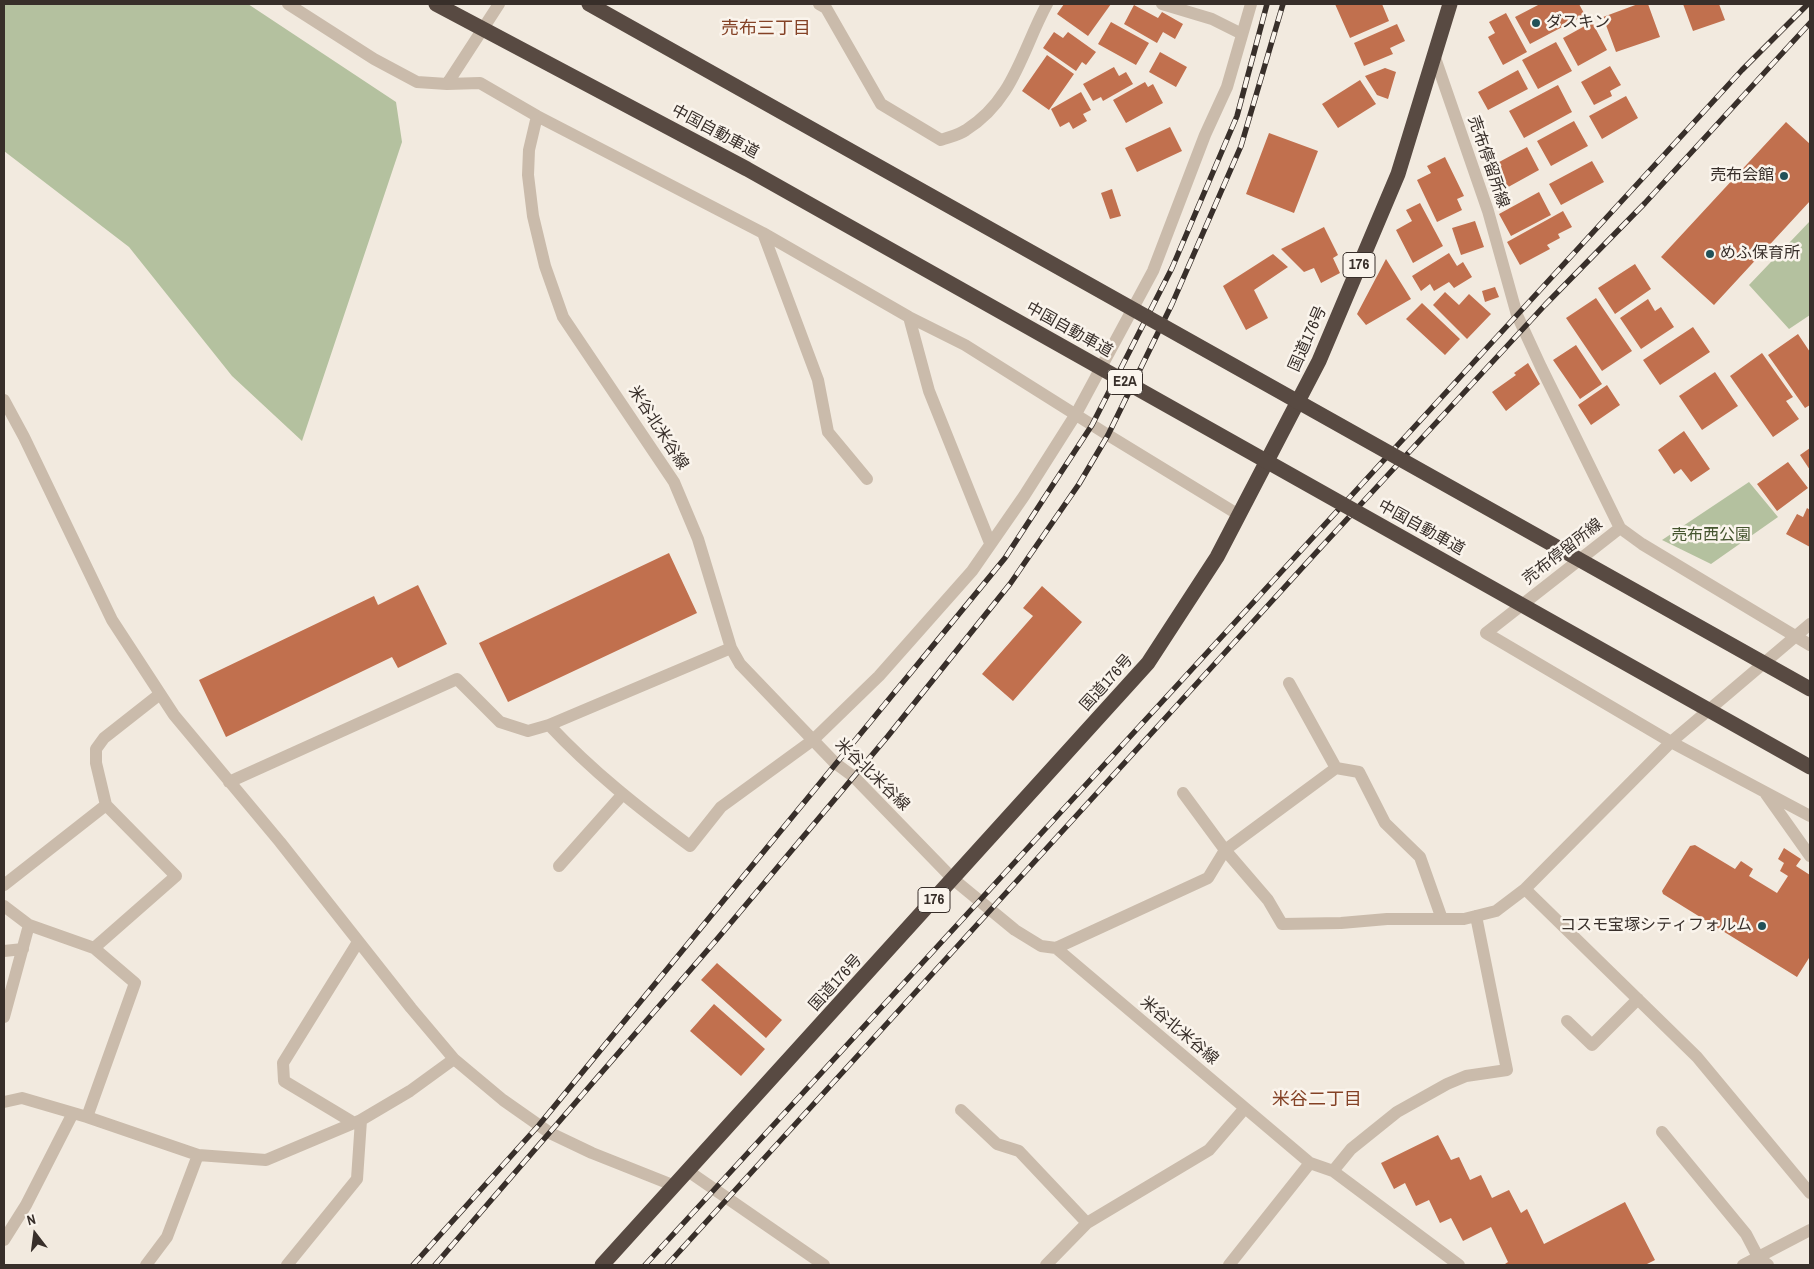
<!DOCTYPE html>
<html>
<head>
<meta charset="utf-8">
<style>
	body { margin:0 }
	#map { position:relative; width:1814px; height:1269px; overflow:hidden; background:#f2eadf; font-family:"Archivo Narrow",sans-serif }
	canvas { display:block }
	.frame { position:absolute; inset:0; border:5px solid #382f2a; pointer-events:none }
	.north { position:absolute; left:10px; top:1209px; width:50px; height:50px; -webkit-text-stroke:4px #faf4ec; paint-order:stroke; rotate:345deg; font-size:14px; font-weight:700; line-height:20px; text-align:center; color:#382f2a }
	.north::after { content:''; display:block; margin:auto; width:18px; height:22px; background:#382f2a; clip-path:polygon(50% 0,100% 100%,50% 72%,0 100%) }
</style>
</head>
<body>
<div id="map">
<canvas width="1814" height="1269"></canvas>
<div class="frame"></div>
<div class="north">N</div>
</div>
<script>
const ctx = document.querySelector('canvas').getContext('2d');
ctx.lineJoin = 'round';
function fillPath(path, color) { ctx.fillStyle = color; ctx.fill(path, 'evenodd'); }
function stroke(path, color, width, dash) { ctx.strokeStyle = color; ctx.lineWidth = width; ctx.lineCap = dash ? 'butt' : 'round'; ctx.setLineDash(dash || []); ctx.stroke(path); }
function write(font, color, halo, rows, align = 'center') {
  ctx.font = font + ' "Archivo Narrow","Noto Sans JP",sans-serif'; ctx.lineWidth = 5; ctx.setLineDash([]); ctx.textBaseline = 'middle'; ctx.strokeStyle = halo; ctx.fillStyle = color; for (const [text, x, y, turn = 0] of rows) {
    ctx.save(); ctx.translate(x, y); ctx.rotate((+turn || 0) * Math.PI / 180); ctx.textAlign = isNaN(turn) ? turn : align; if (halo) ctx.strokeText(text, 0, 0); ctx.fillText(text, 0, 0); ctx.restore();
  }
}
const green = new Path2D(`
	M4,4H248L396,102L402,142L302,441L232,376L129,247L4,151Z
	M1810,221V315L1789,329L1749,285Z
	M1749,482L1778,517L1711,564L1662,540Z`);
const building = new Path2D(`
	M1064,4H1111L1088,36L1057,14Z
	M1335,4H1382L1389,21L1350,38Z
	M1540,4H1579L1585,15L1530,44L1515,17Z
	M1638,4H1648L1660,37L1616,52L1603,17Z
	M1683,4H1719L1725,20L1693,31Z
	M1134,5L1158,18L1162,12L1183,24L1175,39L1163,32L1157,43L1124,24Z
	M1506,13L1527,52L1503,65L1488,37L1495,33L1489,22Z
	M1111,22L1149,43L1136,65L1098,44Z
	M1592,22L1607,50L1578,66L1563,38Z
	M1397,24L1405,41L1390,48L1393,54L1364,66L1354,43Z
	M1054,32L1063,38L1068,32L1096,52L1086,65L1082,62L1076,71L1043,48Z
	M1556,42L1572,71L1538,89L1522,60Z
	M1160,52L1187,67L1176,87L1149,72Z
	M1047,55L1074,74L1049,110L1022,91Z
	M1610,66L1621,85L1610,91L1612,96L1594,105L1581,82Z
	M1114,67L1119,76L1126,72L1133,84L1103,101L1101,97L1093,101L1083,84Z
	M1385,68L1396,72L1388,99L1377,95L1365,76Z
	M1518,70L1528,89L1488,110L1478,92Z
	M1360,80L1376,104L1338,128L1322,104Z
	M1145,82L1148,87L1153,84L1163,103L1126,123L1113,100Z
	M1558,85L1572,112L1524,138L1509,111Z
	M1081,92L1091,110L1083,114L1087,121L1073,129L1069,122L1060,127L1051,109Z
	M1626,96L1638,118L1602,139L1589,116Z
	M1574,121L1588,146L1551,166L1537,141Z
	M1786,122L1810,144V201L1714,305L1661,257Z
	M1170,127L1182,151L1137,172L1125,148Z
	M1269,133L1318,151L1294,213L1246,194Z
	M1527,147L1539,170L1501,191L1488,168Z
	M1445,157L1464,196L1457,199L1462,210L1437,222L1417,180L1431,173L1427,166Z
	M1592,161L1604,182L1561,205L1549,184Z
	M1112,189L1121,216L1110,219L1101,193Z
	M1539,192L1551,215L1511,236L1499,214Z
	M1420,203L1443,246L1413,263L1396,230L1412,221L1406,210Z
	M1563,211L1572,227L1558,234L1560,238L1547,245L1550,249L1520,265L1507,242Z
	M1475,221L1484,247L1461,255L1452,228Z
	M1324,227L1338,255L1333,258L1340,273L1321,283L1314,268L1304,272L1281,249Z
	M1449,253L1457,266L1463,262L1472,277L1454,288L1449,282L1434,291L1430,284L1421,291L1412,276Z
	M1273,254L1288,267L1254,290L1268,318L1246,330L1223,286Z
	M1386,259L1411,299L1366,325L1357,314Z
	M1635,264L1651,289L1615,314L1598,288Z
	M1495,287L1499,297L1485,302L1482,291Z
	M1445,292L1459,305L1469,294L1491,314L1467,339L1433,305Z
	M1596,298L1632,351L1602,371L1566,318Z
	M1648,299L1655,311L1661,307L1674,327L1641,349L1620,318Z
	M1422,303L1460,339L1445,355L1406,319Z
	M1693,327L1710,352L1660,385L1643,360Z
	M1798,334L1810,352V405L1805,408L1768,355Z
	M1576,345L1602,384L1580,399L1553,360Z
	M1762,353L1793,397L1786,401L1799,419L1773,437L1730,376Z
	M1528,363L1540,384L1506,411L1492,392L1516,375L1514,373Z
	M1715,372L1738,406L1702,430L1679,396Z
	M1607,385L1620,405L1591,425L1578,405Z
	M1684,431L1710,469L1691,482L1681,469L1674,474L1658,450Z
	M1810,448V470L1800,455Z
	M1788,462L1808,488L1777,511L1757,484Z
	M1807,508L1810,510V547L1786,534L1797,514L1803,517Z
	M669,553L697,613L508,702L479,643Z
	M418,585L447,644L398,668L392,657L226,737L199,680L374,596L378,605Z
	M1042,586L1082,622L1013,701L982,674L1033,616L1023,608Z
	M1695,845L1735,869L1741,861L1753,869L1749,876L1777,893L1788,876L1780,871L1784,863L1778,859L1784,848L1801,859L1796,866L1810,875V959L1809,958L1797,977L1663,894L1662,891L1690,846Z
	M717,963L782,1020L766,1038L701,980Z
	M714,1004L765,1049L741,1076L690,1031Z
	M1438,1135L1451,1160L1459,1157L1470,1180L1481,1175L1492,1198L1509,1190L1521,1213L1527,1209L1544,1244L1625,1202L1655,1260L1645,1265H1506L1505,1264L1508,1262L1491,1227L1463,1241L1451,1218L1440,1223L1429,1200L1416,1206L1405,1183L1394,1189L1381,1163Z`);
const minor = new Path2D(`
	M288,4L374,59L417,82L447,84L480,83L537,116L763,233L909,317L965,345L1108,435L1239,515
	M819,4L826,8L881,104L941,140C949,137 959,135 966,130C1014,100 1022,50 1047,4
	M1162,4L1212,19L1242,34
	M1434,55L1488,211L1517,315L1541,367L1620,528L1642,544L1810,645
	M447,84L499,4
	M537,116L529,150L528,175L533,216L545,266L563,317L674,482L698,539L731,648L740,664L835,763L854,777L953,879L1015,930L1041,946L1056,948L1310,1163L1333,1171L1459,1265
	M763,233L818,380L828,432L867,479
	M909,317L929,391L990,543
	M4,400L24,437L112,620L174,715L280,842L411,1008L454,1059L503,1100L550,1133L592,1153L675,1186
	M1620,528L1486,633L1671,742L1810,816
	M1289,683L1336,768
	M549,725C593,772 639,808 690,846L721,807L813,740L879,676L972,571L1024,496L1076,414L1153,271L1205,135L1227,87L1251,4
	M229,782L457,679L500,722L528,731L549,725L731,648
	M1183,793L1225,850L1268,900L1282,924L1341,923L1387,919H1464L1496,911L1525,889L1671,742L1810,624
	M1766,794L1810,856
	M559,866L622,795
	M4,885L106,805
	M1525,889L1697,1057L1810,1193
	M4,906L29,925L94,948L135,983L87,1117
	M94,948L176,876L106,805L96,763V749L104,738L160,694
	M1056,948L1208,878L1225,850L1336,768L1359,772L1385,823L1420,857L1442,919
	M4,951L23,949
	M4,1017L29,925
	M1567,1021L1592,1045L1638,999
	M4,1102L22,1098L87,1117L198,1155L266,1160L361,1120
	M961,1110L997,1144L1019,1151L1087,1223
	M354,1123L284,1081L283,1063L358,942
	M1662,1132L1746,1234L1758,1257L1768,1265
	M688,1171L824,1265
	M1333,1171L1351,1149L1397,1112L1447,1084L1466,1076L1507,1070L1476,916
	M4,1240L26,1205L73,1113
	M146,1265L167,1237L198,1155
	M287,1265L357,1179L361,1120L410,1091L454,1059
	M1046,1265L1087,1223L1209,1150L1245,1108
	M1229,1265L1310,1163
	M1743,1265L1810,1230`);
const highway = new Path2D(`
	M602,1265L1148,663L1217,557L1319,361L1398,174L1450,4`);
const rail = new Path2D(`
	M413,1265L539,1125L1005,558L1092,425L1172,268L1237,116L1267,4
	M435,1265L718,938L888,736L1010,584L1079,484L1108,435L1172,304L1241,146L1283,4
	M645,1265L1742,70L1808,4
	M667,1265L1313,556L1545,305L1645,203L1810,23`);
const highwayBridge = new Path2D(`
	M436,4L747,169L1810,767
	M589,4L1810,689`);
const markers = [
	[1536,23,5,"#215158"],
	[1784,176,5,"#215158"],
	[1710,254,5,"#215158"],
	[1762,926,5,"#215158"]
];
const shields = [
	[1359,265,32],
	[1125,382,35],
	[934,900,32]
];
const shieldNames = [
	["176",1359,265],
	["E2A",1125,382],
	["176",934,900]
];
const poiNames = [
	["ダスキン",1546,23],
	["売布会館",1774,176,"right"],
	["めふ保育所",1720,254],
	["コスモ宝塚シティフォルム",1752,926,"right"]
];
const streetNames = [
	["中国自動車道",715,132,28],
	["売布停留所線",1488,162,71],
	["中国自動車道",1069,330,29],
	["国道176号",1308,339,-66],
	["米谷北米谷線",658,428,57],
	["中国自動車道",1421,528,29],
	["売布停留所線",1563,552,-38],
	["国道176号",1107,683,-48],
	["米谷北米谷線",872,775,44],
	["国道176号",836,983,-48],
	["米谷北米谷線",1179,1031,40]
];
const parkNames = [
	["売布西公園",1711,536]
];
const neighbourhoodNames = [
	["売布三丁目",766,29],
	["米谷二丁目",1317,1100]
];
fillPath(green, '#b4c19f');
fillPath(building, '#c1704e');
stroke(minor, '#cabbab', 12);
stroke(highway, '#584a42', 15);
stroke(rail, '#382f2a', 5.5);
stroke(rail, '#faf4ec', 4, [11]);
stroke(highwayBridge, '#584a42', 15);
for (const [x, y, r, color] of markers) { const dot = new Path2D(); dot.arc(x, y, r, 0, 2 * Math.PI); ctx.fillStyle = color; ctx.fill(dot); stroke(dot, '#faf4ec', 2); }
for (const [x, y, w] of shields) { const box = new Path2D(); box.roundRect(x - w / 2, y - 12.5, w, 25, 4); ctx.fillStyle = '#faf4ec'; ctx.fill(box); stroke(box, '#382f2a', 1); }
write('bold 15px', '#382f2a', null, shieldNames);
write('16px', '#382f2a', '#faf4ec', poiNames, 'left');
write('16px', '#382f2a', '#faf4ec', streetNames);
write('16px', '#45552f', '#faf4ec', parkNames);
write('18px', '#844226', '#faf4ec', neighbourhoodNames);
</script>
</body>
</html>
